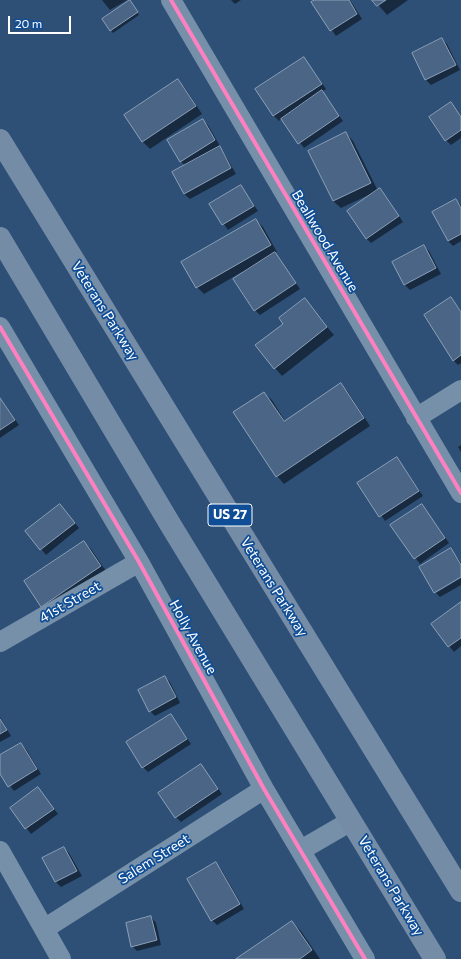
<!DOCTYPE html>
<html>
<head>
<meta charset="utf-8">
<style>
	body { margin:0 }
	#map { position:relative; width:461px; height:959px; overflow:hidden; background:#2e5077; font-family:Commissioner,sans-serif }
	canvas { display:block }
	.scale { position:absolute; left:8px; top:16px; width:63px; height:18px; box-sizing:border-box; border:2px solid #fff; border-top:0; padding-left:5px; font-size:12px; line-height:14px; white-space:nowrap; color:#fff; -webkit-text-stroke:3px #0f4e96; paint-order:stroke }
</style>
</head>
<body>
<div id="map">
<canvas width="461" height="959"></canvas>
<div class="scale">20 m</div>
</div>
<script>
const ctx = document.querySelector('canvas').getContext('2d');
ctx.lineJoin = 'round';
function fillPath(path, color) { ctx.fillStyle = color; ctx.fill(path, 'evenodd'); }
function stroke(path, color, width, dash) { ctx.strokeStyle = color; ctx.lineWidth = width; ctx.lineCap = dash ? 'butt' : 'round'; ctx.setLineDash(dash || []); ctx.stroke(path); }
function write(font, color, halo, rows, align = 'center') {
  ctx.font = font + ' Commissioner,sans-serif'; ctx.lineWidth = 3.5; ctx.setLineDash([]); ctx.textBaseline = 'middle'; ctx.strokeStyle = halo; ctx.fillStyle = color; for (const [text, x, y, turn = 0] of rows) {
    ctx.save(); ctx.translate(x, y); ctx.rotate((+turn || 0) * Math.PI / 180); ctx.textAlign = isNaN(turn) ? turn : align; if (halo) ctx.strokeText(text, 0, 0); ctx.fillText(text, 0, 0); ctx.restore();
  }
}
const shadow = new Path2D(`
	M102,0H127L110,10Z
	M231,0H241L235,4Z
	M316,0H350L362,19L336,36L313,2Z
	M374,0H408L387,15Z
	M132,4L139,15L113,33L103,20Z
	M442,39L447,44L460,70L431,85L426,80Z
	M304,58L326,89L322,92L343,121L304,148L282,118L279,121L274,116L256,89Z
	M178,80L185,88L202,114L150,149L142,141Z
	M451,103L461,116V138L451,145L446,140Z
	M202,120L208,125L236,174L190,199L184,194L185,166L181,161Z
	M346,133L353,141L378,191L380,190L385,195L403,222L371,243L366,238L377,191L341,208L333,201L309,151Z
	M241,186L258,211L228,230L211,205Z
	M456,200L461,205V241L453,246L448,241Z
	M256,220L263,227L277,252L275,253L300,289L260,315L255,310L242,272L204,294L197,287Z
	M424,246L429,251L441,274L410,290L405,285L393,262Z
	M451,298L461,311V363L458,365L453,360Z
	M304,300L334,335L282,376L275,368L284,324Z
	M341,384L348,392L370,426L284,484L277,476L264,393L272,400L285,421Z
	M0,398L19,425L0,438Z
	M461,445V452L458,447Z
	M397,458L423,496L385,521L359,483Z
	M60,505L79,528L46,555L27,532Z
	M422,505L449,543L420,564L392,525Z
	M84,542L91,549L108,574L42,607Z
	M451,549L461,563V576Z
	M461,578V585L440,597L436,593Z
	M461,603V646L454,652L432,624Z
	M165,677L170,682L180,703L155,716L150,711Z
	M171,715L191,744L148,772L143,767Z
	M0,717L11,736L0,742Z
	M21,744L26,749L41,774L14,791L0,772V757Z
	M201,765L222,794L181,822L176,817Z
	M38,789L58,814L31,834L11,808Z
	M64,848L69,853L82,876L61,887L56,882L44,859Z
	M216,864L221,869L244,909L217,925L212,920Z
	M151,917L156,923L161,945L137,951L132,946Z
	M292,922L301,931L320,959H238Z`);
const building = new Path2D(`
	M130,0L138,12L110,31L102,19Z
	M315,0H349L357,14L330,31L311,2Z
	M372,0H386L377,6Z
	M442,38L456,65L425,80L412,53Z
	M304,57L322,84L273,116L255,89Z
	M178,79L196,106L142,142L124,115Z
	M322,90L339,116L298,144L281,119Z
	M451,102L461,117V130L445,141L429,117Z
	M203,119L215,140L180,162L167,140Z
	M346,132L371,183L333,201L308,151Z
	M220,146L231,168L184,194L172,172Z
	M241,185L254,206L222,225L209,204Z
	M380,188L399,216L366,239L347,211Z
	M456,199L461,208V234L448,241L432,212Z
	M256,219L271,245L196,288L181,262Z
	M424,245L436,268L404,285L392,262Z
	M275,252L296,283L254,311L233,279Z
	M451,297L461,312V355L453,361L424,315Z
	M305,298L327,327L274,369L255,345L283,324L279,318Z
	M341,383L364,418L276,477L233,412L264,392L284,421Z
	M0,398L15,420L0,430Z
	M397,457L419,491L379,517L357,483Z
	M60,504L75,523L40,550L25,531Z
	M422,504L445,538L414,559L390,525Z
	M84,541L101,566L41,607L24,581Z
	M451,548L461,565V577L434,593L419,567Z
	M461,602V638L448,647L431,624Z
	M165,676L176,697L149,712L138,690Z
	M171,714L187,739L142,768L126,742Z
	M0,719L7,730L0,734Z
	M21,743L37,769L8,787L0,774V755Z
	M201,764L218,789L175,818L158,793Z
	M38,787L54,809L25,829L10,808Z
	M64,847L77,871L55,882L42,858Z
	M216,862L240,904L211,921L187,879Z
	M151,916L157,940L131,947L126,923Z
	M292,921L312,950L300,959H236Z`);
const street = new Path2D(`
	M171,0L461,493
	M0,327L139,562L264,789L365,959
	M416,418L461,390
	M0,642L139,562
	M301,850L351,821
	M0,851L61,959
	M44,929L264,789`);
const primary = new Path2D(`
	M0,140L461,891
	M0,238L170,524L435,959`);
const cycleway = new Path2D(`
	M171,0L461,493
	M0,327L139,562L264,789L365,959`);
const shields = [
	[230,515,44]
];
const shieldNames = [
	["US 27",230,515]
];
const streetNames = [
	["Beallwood Avenue",325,241,59],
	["Veterans Parkway",105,311,58],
	["Veterans Parkway",274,587,58],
	["41st Street",70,602,-30],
	["Holly Avenue",193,637,61],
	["Salem Street",154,859,-32],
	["Veterans Parkway",391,886,59]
];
fillPath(shadow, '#0007');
fillPath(building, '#4a6585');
stroke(building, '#8ca0b7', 1);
stroke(street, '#7790a9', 20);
stroke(primary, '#758ca7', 22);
stroke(cycleway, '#ff80c0', 4);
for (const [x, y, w] of shields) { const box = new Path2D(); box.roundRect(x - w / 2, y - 11, w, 22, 3); ctx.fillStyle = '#0f4e96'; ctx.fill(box); stroke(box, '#fff', 1); }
write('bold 13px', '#fff', null, shieldNames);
write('14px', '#fff', '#0f4e96', streetNames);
</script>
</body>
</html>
